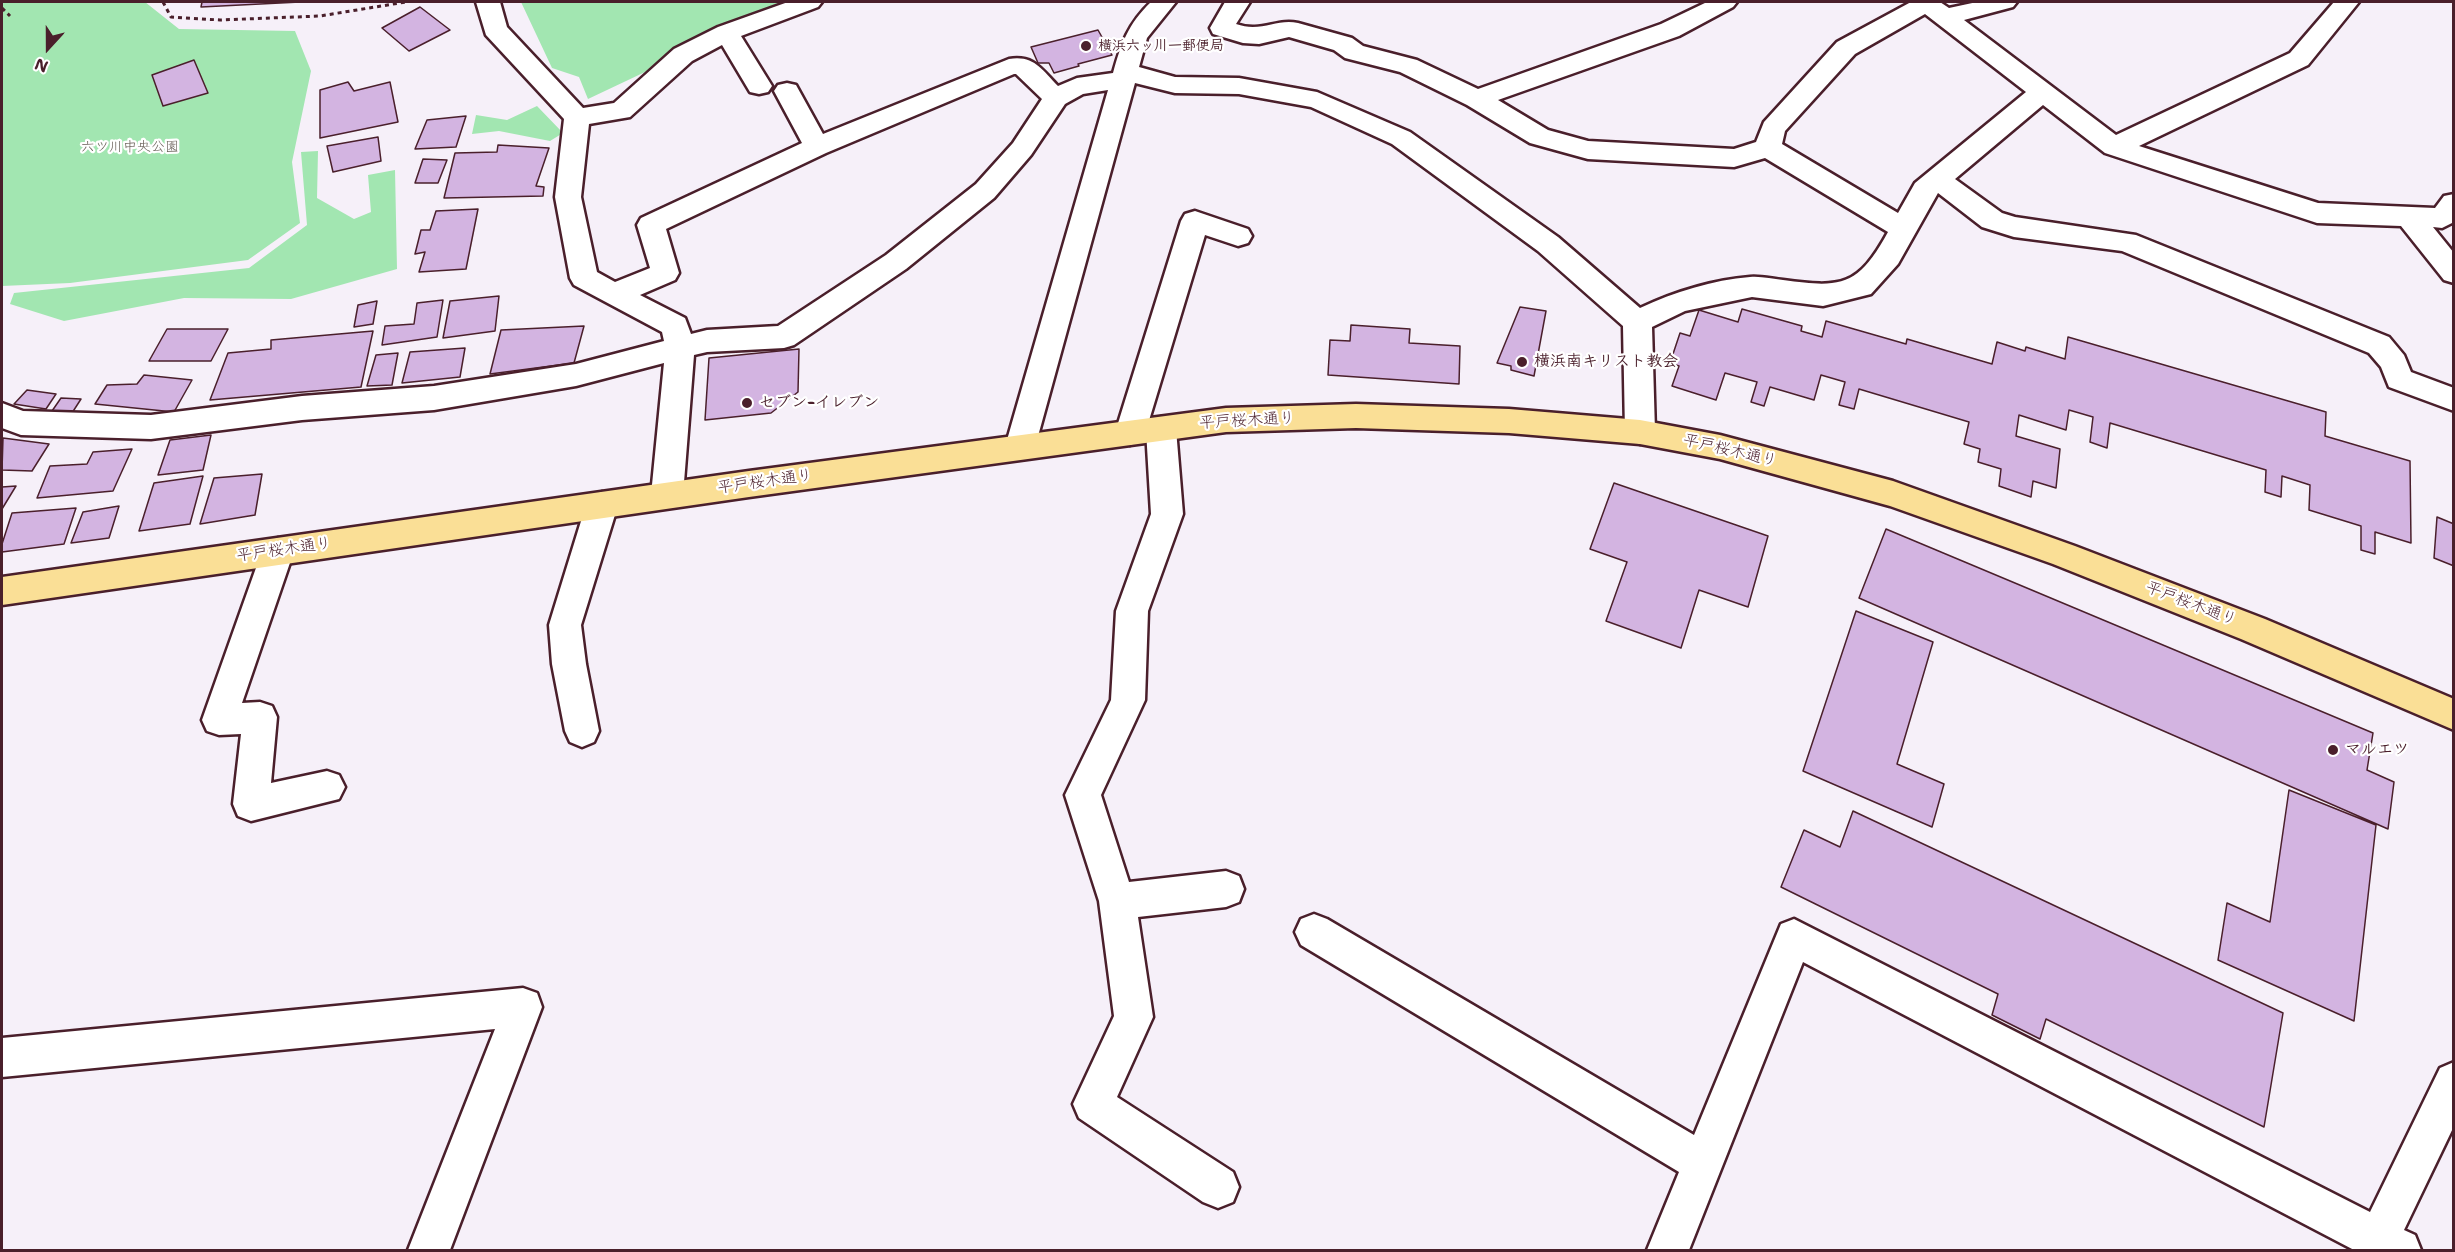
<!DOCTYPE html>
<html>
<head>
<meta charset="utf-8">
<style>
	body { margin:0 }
	#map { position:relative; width:2455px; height:1252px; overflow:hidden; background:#f6f0f9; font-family:"Shantell Sans",sans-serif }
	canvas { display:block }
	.frame { position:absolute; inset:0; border:3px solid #4a1f2b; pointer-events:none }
	.north { position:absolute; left:18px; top:18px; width:60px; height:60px; -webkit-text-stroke:4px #fff; paint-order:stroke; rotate:201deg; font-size:16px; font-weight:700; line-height:24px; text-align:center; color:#4a1f2b }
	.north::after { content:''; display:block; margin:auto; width:21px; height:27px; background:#4a1f2b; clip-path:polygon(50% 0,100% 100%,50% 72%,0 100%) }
</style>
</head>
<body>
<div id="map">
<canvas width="2455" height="1252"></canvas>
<div class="frame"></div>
<div class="north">N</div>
</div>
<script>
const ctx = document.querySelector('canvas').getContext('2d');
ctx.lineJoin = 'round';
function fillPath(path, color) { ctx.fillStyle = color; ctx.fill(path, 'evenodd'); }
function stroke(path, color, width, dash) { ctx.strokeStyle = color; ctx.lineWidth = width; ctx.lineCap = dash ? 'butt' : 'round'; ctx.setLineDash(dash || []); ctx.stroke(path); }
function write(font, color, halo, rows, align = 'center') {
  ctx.font = font + ' "Shantell Sans","Klee One",sans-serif'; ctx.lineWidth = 4.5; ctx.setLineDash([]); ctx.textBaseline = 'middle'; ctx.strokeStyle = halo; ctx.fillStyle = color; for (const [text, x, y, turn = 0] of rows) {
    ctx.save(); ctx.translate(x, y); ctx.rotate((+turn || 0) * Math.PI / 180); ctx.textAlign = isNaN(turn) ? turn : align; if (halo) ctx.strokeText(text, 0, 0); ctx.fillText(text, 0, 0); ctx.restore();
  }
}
const green = new Path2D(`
	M2,2H145L179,29L295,31L311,71L292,162L300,223L248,260L70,283L2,286Z
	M521,2H793L588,99L579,77L552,68Z
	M537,106L563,133L550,141L499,131L472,134L476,115L507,120Z
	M318,151L317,198L354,219L371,212L368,175L395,170L397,269L291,299L184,298L64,321L10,304L14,293L249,268L307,225L301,152Z`);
const building = new Path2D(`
	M202,2H300L201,7Z
	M420,7L450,30L409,51L382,28Z
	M1098,30L1112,55L1078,64L1079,66L1054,73L1049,63H1038L1031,47Z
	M194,60L208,93L163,106L152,75Z
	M348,82L354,91L390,82L398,122L320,138V90Z
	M466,116L456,147L415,149L427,120Z
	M378,137L381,161L333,172L327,146Z
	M498,145L549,148L536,186L544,187L543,196L444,198L455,153L497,152Z
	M423,159L447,160L438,183H415Z
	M478,209L466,269L419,272L425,252L415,254L421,230H430L436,211Z
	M499,296L495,331L443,338L450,301Z
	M443,300L437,337L382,345L385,326L414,324L417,303Z
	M377,301L373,324L354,327L358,305Z
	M1520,307L1546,311L1534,376L1511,370V366L1497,363Z
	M1742,309L1802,326L1801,331L1822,337L1826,321L1906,344L1907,339L1992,364L1997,342L2025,351L2026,347L2065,359L2068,337L2326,412L2325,436L2410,461L2411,543L2375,532V554L2361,550V526L2309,510L2310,485L2282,476L2281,497L2265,492L2266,470L2110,423L2107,448L2090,442L2093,417L2069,410L2066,430L2019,415L2016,436L2060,449L2056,488L2033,481L2031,497L1999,486L2001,469L1978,462L1980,449L1964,444L1969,422L1859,389L1854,409L1839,405L1845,382L1821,375L1814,400L1770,387L1764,406L1751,402L1757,382L1725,373L1716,400L1672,386L1679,366L1670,363L1680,333L1690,336L1699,310L1738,322Z
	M1351,325L1410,329L1409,343L1460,346L1459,384L1328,375L1330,340L1350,341Z
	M584,326L574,363L490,374L501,330Z
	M167,329H228L211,361H149Z
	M373,331L361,387L210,400L228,353L271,349V340Z
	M465,348L460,377L402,383L410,352Z
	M799,349L798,392L771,413L705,420L709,358Z
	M398,353L392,385L367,386L376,355Z
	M144,375L192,380L174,412L95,404L107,385L137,384Z
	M27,390L56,394L46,409L14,404Z
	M61,398L81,399L72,413L52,411Z
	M211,435L203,470L158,475L170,440Z
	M3,438L49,444L32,471L2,470Z
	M132,449L113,491L37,498L50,466L87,464L93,452Z
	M262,474L255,515L200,524L214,478Z
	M203,476L190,524L139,531L154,483Z
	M1614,483L1768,536L1748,607L1699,590L1681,648L1606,621L1627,562L1590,549Z
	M16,486L2,509V487Z
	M119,506L109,538L71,543L83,512Z
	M76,508L64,544L2,552V544L12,513Z
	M2437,517L2454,524V566L2434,558Z
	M1886,529L2373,733L2367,770L2394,782L2388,829L1859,598Z
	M1856,611L1933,642L1897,764L1944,784L1932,827L1803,771Z
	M2289,790L2376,825L2354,1021L2218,960L2227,903L2270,922Z
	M1853,811L2283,1013L2264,1127L2046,1019L2040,1039L1992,1015L1998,994L1781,887L1804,830L1840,847Z`);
const path = new Path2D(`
	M163,2L171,17L220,20L320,16L406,2
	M2,8L10,16`);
const minor = new Path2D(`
	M476,2H500L507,27L583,108L614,103L674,49L718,27L788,2H822L818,7L741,36L772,86L768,92L759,94L750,92L722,45L692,61L630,117L589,124L581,197L597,272L615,282L650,268L637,225L641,218L802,143L774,91L778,85L787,83L796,85L823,134L1009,59C1034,55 1041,69 1058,86L1077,78L1113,73C1121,44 1128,24 1151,2H1176L1147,38L1139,67L1175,77L1239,78L1317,92L1410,132L1558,237L1640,308C1674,292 1713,280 1750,277C1761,276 1772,279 1783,280C1841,288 1858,287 1888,232L1765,158L1734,167L1588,159L1530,143L1467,105L1400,72L1345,58L1334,50L1289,37L1259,44L1243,43L1213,34L1210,28L1225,2H1250L1236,24C1261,33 1277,18 1298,23L1352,38L1363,46L1417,60L1478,89L1661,24L1707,2H1737L1733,7L1679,36L1498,100L1548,130L1588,141L1734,149L1756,142L1764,122L1837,42L1911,2H1940L1949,8L1977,2H2017L2013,7L1964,20L2116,135L2290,53L2334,2H2359L2308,65L2139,146L2318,203L2435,208L2444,196L2454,194V222L2442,228L2433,227L2454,253V283L2444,280L2401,226L2317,223L2105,153L2043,105L1955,179L2002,213L2015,217L2136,235L2389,337L2404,355L2411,372L2454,388V411L2389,387L2381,367L2369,353L2122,251L2014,237L1982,227L1938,193L1898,264L1871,294L1823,306L1752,297L1685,311L1652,327L1655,432L1651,440L1640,444L1629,440L1625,432L1623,326L1538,251L1392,144L1311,107L1239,94L1175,93L1135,83L1035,447L1031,456L1020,459L1009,456L1005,447L1108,90L1083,94L1065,104L1031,155L994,198L906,269L794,345L784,348L707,352L694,355L683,495L678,504L667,508L656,504L651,495L664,363L576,386L434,410L302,420L151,439L21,435L2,428V403L23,411L151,415L302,396L434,386L576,364L664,341L662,332L574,285L570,278L555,197L564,119L486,35ZM1925,14L2026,92L1915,183L1898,213L1782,144L1785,131L1855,54ZM1014,74H1016L1042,99L1013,143L976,184L886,255L778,326L707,330L691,334L685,318L640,295L675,280L679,273L666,229L826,153Z
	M1195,211L1248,229L1252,236L1248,243L1238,246L1205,235L1147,427L1150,421L1161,417L1172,421L1176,429L1183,514L1148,611L1145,700L1101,795L1129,882L1226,871L1239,876L1244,889L1239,902L1226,907L1138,917L1153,1017L1117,1097L1233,1172L1239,1187L1233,1202L1218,1208L1203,1202L1079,1118L1073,1104L1114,1016L1099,901L1065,795L1111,700L1116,611L1151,514L1146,430L1141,441L1130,445L1119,441L1115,433L1181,221L1185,214Z
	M602,492L613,496L618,505L581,625L586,664L599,731L594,742L582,747L570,742L565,731L552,664L549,625L586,505L591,496Z
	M278,538L289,542L294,551L242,703L260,702L272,706L277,717L271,783L327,771L339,775L345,787L339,799L251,821L238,816L233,804L241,734L219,735L207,731L202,720L262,551L267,542Z
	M1314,914L1327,919L1694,1135L1781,924L1794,919L2370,1212L2440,1068L2454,1062V1126L2404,1230L2415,1235L2421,1250H2354L1803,962L1689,1250H1647L1679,1172L1301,945L1295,932L1301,919Z
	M523,988L537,993L542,1007L450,1250H408L495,1029L2,1077V1038Z`);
const major = new Path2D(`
	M1356,404L1509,409L1640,420L1720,435L1893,481L2075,546L2265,619L2454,699V730L2241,639L2053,564L1890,506L1720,459L1640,444L1509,433L1356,428L1226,432L749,497L2,605V577L749,471L1226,408Z`);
const markers = [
	[1086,46,6,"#4a1f2b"],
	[1522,362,6,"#4a1f2b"],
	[747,403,6,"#4a1f2b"],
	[2333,750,6,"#4a1f2b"]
];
const farPoinames = [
	["横浜六ッ川一郵便局",1098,46]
];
const farParknames = [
	["六ツ川中央公園",130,147]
];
const poiNames = [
	["横浜南キリスト教会",1534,362],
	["セブン-イレブン",759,403],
	["マルエツ",2345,750]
];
const streetNames = [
	["平戸桜木通り",1247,421,-3],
	["平戸桜木通り",1730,451,13],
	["平戸桜木通り",765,482,-8],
	["平戸桜木通り",284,550,-8],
	["平戸桜木通り",2191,604,21]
];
fillPath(green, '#a2e6b1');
fillPath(building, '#d3b4e1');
stroke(building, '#4a1f2b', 1.5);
stroke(minor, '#4a1f2b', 5);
stroke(major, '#4a1f2b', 5);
stroke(path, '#4a1f2b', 3, [4, 4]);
fillPath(minor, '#fff');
fillPath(major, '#fadf96');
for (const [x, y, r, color] of markers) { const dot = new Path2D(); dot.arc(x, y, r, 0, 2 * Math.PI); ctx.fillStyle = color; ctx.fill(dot); stroke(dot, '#fff', 2); }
write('bold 14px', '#4a1f2b', '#fff', farPoinames, 'left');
write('14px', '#645b53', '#fff', farParknames);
write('bold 16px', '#4a1f2b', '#fff', poiNames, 'left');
write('16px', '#4a1f2b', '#fff', streetNames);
</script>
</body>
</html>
